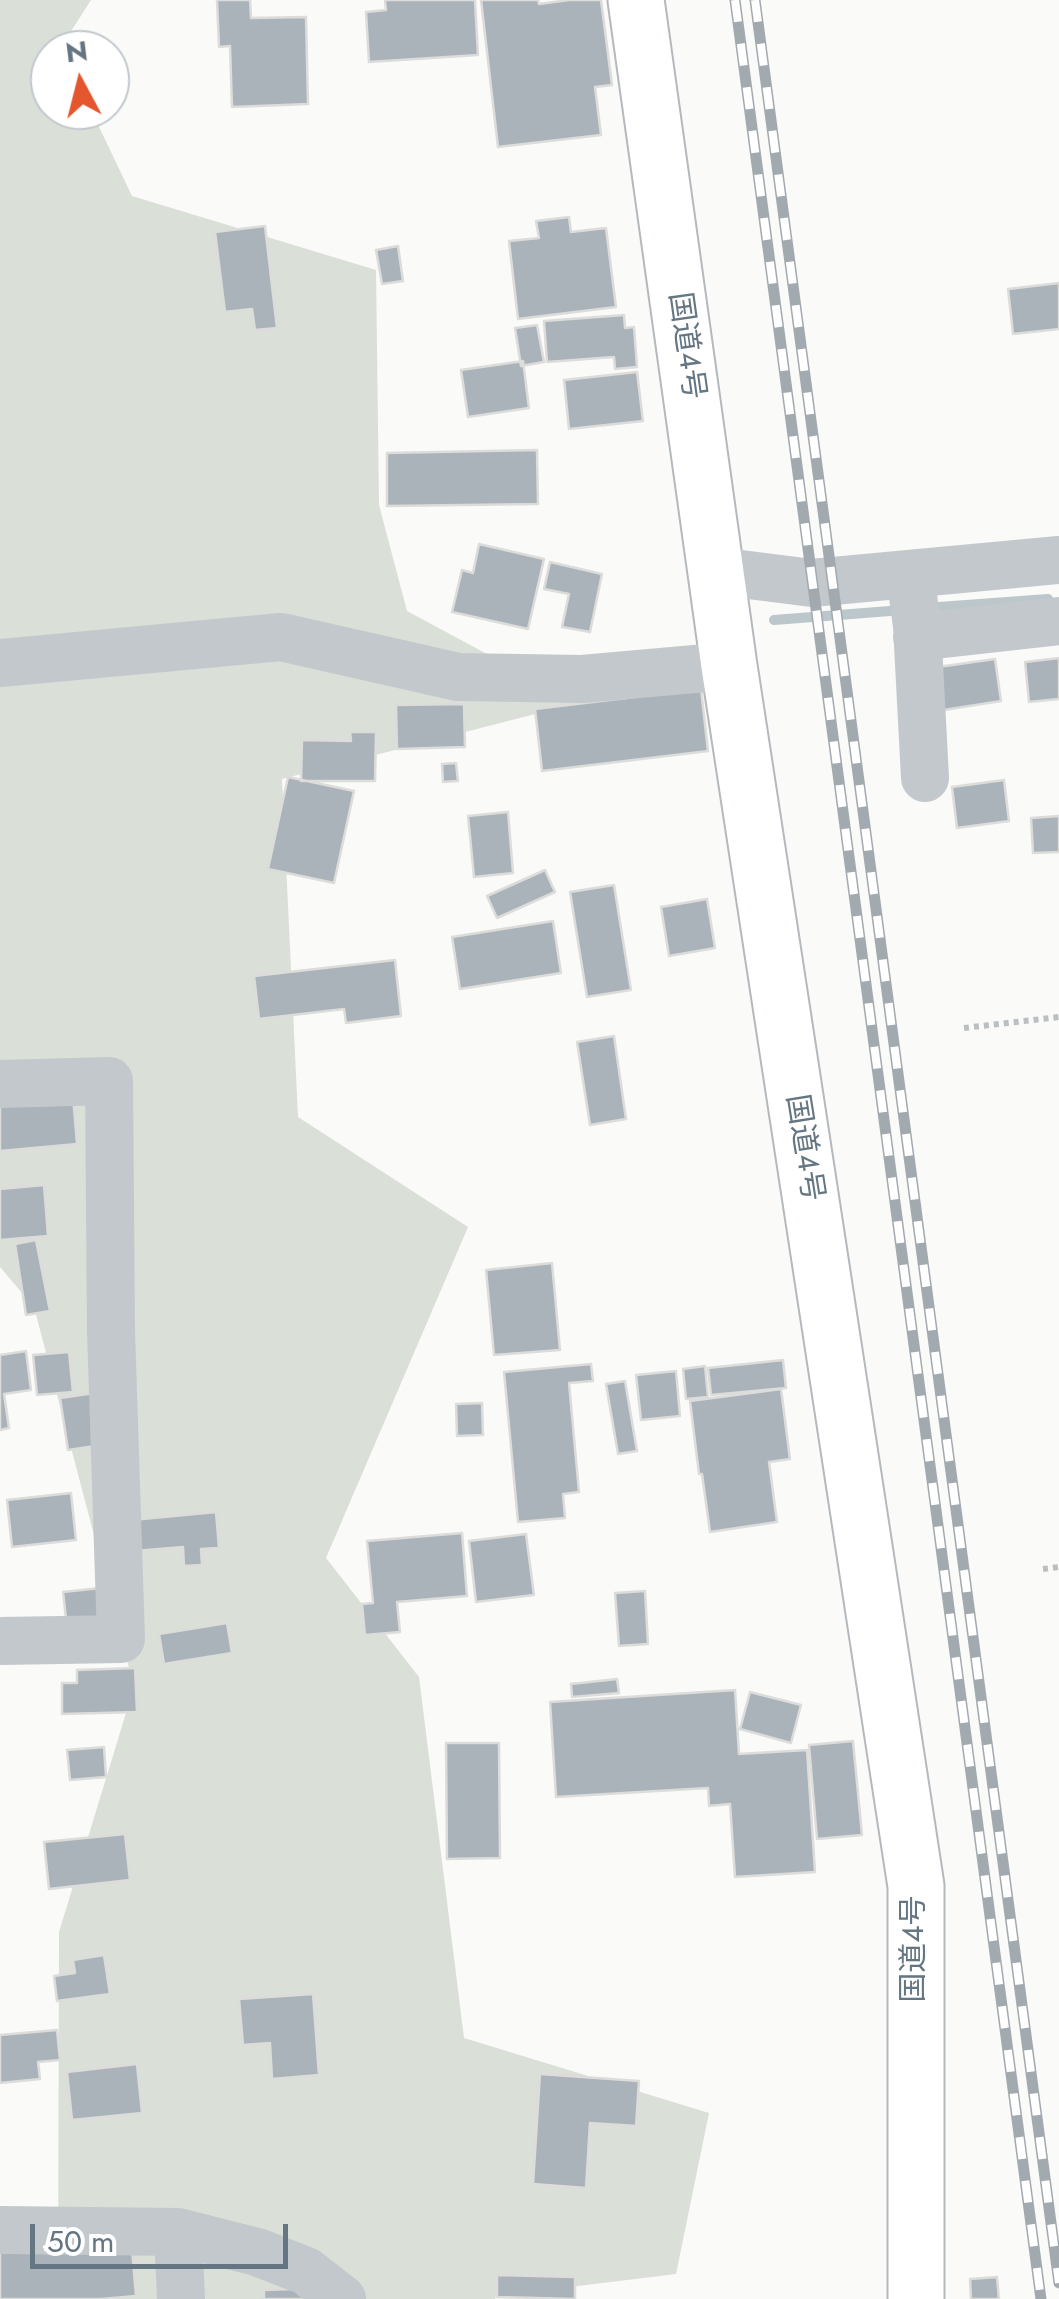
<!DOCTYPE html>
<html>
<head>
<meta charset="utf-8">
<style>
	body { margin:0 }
	#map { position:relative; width:1059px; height:2299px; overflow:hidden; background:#fafaf8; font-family:Jost,sans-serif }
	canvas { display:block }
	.north { position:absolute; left:30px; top:30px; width:100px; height:100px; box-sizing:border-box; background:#fff; border:2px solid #c1c8cd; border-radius:50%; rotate:353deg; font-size:28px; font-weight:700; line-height:40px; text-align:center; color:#657683 }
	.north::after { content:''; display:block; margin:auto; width:35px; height:45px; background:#e4572e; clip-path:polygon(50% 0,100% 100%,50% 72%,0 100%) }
	.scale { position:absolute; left:30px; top:2224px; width:258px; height:45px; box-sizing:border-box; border:5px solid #657683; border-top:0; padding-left:12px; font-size:30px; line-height:35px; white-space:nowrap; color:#657683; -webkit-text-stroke:8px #fff; paint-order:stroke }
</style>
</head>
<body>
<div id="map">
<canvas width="1059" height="2299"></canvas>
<div class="north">N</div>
<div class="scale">50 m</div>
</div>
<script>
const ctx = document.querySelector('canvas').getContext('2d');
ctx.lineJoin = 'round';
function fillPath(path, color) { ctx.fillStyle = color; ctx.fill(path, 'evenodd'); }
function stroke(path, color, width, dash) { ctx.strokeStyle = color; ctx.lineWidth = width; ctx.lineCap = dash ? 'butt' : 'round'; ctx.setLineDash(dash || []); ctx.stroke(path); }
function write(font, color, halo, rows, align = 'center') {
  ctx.font = font + ' Jost,"Noto Sans JP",sans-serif'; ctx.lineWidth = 10; ctx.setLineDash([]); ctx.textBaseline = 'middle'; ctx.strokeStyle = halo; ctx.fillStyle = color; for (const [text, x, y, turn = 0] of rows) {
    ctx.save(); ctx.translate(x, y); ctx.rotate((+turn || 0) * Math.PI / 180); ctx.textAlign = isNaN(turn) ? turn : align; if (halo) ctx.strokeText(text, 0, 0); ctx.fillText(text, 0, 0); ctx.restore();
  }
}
const green = new Path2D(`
	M0,0H91L61,47L62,50H50V110H91L132,196L376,270L379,505L407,611L578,703L282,779L298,1117L468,1227L326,1558L419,1677L464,2038L709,2113L676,2274L496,2296L495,2299H58L59,1932L134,1687L34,1307L0,1267Z`);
const stream = new Path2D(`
	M925,608L1048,599
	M774,620L903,610`);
const building = new Path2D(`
	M217,0H250L251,18L306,17L308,104L232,107L230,46L219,47Z
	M385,0H475L478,55L369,62L366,12L386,10Z
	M481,0H538L539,4L569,0H601L612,85L595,87L601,135L498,147Z
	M569,217L571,232L606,228L616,307L518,319L509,241L539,238L536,221Z
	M265,226L277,328L255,330L252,309L225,312L215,232Z
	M398,246L403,281L382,284L376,250Z
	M1059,283V329L1013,334L1008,289Z
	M624,315L625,328L634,327L637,367L615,369L614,357L547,362L544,321Z
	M537,325L544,362L521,366L515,328Z
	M523,361L529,408L468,417L461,370Z
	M637,372L643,421L569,429L564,380Z
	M537,450L538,504L387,506V453Z
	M479,544L544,559L528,629L452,612L462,570L473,573Z
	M550,562L602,574L590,632L562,627L569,594L544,589Z
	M1059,658V699L1029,702L1025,662Z
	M995,659L1001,701L944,710L938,667Z
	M701,689L708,751L542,771L535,709Z
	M464,704L465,747L397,749L396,705Z
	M350,732H376L375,781H301L302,740L351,741Z
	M456,763L458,781L443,782L442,764Z
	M288,777L354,791L334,883L268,869Z
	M1004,780L1009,821L957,828L952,787Z
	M508,812L513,873L474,877L468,816Z
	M1059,816V852L1033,853L1031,818Z
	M545,870L555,892L497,918L487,896Z
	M614,885L631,990L587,997L570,892Z
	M707,899L715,948L669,956L661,907Z
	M553,921L561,973L460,989L452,937Z
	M395,960L401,1016L346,1023L344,1009L259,1019L254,976Z
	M614,1036L626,1119L590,1125L577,1042Z
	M73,1096L77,1144L0,1151V1103Z
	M44,1185L48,1236L0,1240V1189Z
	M36,1240L50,1311L26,1315L15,1244Z
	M552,1263L560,1350L494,1355L486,1270Z
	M26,1351L31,1390L4,1394L9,1428L0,1430V1355Z
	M69,1352L73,1392L37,1395L33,1355Z
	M783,1360L786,1388L711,1395L708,1368Z
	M591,1364L593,1381L569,1383L579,1492L563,1494L565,1518L518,1522L504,1372Z
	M705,1366L708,1397L686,1399L683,1369Z
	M676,1371L680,1416L641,1420L636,1375Z
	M625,1381L637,1451L618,1454L606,1384Z
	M781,1389L790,1459L769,1462L777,1522L710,1532L702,1474H699L690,1401Z
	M101,1392L109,1444L68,1450L60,1398Z
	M482,1403L483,1435L457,1436L456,1404Z
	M71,1493L76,1540L12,1547L7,1500Z
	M216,1512L219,1548L201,1549L202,1565L184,1566L183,1547L135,1551L132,1520Z
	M462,1533L467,1596L397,1602L400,1632L365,1635L362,1604L373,1603L367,1541Z
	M526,1534L534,1595L476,1602L469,1541Z
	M100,1588L104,1623L67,1627L63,1592Z
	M645,1591L648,1644L619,1646L615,1593Z
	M227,1623L232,1653L164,1664L159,1634Z
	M135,1668L137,1712L62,1714V1683H77V1670Z
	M617,1679L619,1693L572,1697L571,1684Z
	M735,1690L739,1754L807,1750L815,1872L735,1877L730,1804L709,1806L708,1788L556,1797L550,1702Z
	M750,1692L801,1705L791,1743L740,1729Z
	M853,1741L862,1835L817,1839L809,1745Z
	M446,1743H499L500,1858L447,1859Z
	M104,1747L106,1777L70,1780L67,1750Z
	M125,1834L130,1880L49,1889L44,1842Z
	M104,1955L110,1994L57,2001L54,1976L75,1973L73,1960Z
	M313,1994L319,2075L272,2079L270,2043L243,2045L239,1999Z
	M57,2030L60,2060L38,2062L40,2079L0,2083V2035Z
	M137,2064L142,2113L72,2120L67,2072Z
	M540,2074L639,2081L636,2126L590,2123L586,2188L533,2184Z
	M131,2237L136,2296L101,2299H0V2248Z
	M497,2275L575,2277V2299L497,2297Z
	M997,2277L999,2299H971L970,2279Z
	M323,2288L324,2299H264V2290Z`);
const path = new Path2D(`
	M964,1028L1059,1017
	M1043,1569L1059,1567`);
const minor = new Path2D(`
	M717,571L812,583L1059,560
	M910,574L917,626L925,778
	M917,637L1059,621
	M0,663L281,637L458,677L582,679L729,666
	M0,1084L109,1081L111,1331L121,1639L0,1641
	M0,2230L178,2232L257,2252L306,2271L342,2299
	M178,2232L181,2299`);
const highway = new Path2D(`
	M636,0L729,666L916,1886V2299`);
const rail = new Path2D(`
	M735,0L1041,2299
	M755,0L1059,2283`);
const streetNames = [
	["国道4号",685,346,82],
	["国道4号",803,1148,81],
	["国道4号",916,1949,-90]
];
fillPath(green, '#dadfd7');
stroke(stream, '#bbc7cb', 10);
fillPath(building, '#aab3b9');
stroke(building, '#dcdcda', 2.5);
stroke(highway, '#b4b9bd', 59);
stroke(path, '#bbbfc2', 6, [5, 5]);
stroke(minor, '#c3c8cc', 48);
stroke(highway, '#fff', 55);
stroke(rail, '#a2aab0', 11);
stroke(rail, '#fff', 8, [22]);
write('30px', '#657683', '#fff', streetNames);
</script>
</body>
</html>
